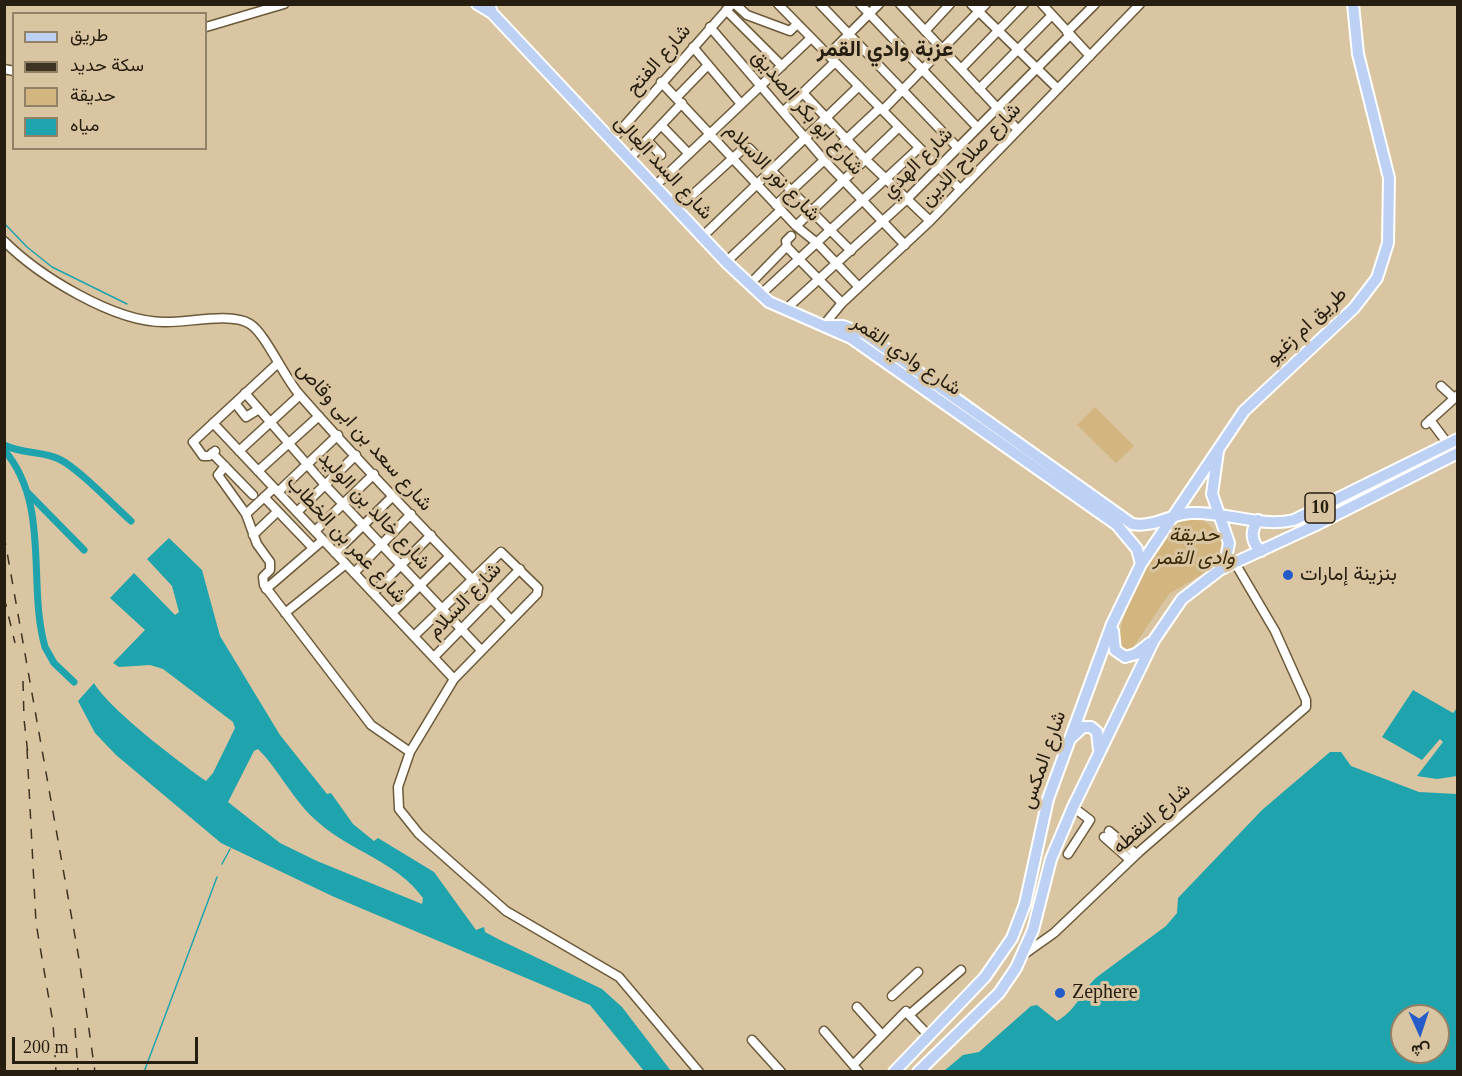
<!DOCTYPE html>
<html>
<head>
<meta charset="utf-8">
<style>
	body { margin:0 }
	#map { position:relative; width:1462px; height:1076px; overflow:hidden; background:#d9c5a1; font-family:"Times New Roman",Vazirmatn,serif }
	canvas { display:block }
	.frame { position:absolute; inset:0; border:6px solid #261e10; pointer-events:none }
	.legend { position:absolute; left:12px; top:12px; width:195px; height:138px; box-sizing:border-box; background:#d9c5a1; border:2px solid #918267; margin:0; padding:8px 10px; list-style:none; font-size:18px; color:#261e10 }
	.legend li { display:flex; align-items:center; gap:12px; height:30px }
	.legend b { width:30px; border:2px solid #918267 }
	.north { position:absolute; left:1390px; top:1004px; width:60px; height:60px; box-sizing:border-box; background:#d9c5a1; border:2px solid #918267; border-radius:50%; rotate:177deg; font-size:16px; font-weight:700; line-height:24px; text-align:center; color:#261e10 }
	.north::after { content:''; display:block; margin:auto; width:21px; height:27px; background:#255cca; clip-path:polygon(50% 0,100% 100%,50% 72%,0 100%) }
	.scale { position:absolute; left:12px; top:1037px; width:186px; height:27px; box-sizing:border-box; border:3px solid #261e10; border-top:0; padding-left:8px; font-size:18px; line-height:21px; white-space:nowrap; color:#261e10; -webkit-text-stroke:4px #d9c5a1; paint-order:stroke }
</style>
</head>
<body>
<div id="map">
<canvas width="1462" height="1076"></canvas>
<div class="frame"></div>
<ul class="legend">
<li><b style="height:8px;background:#bdd1f4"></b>طريق</li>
<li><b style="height:8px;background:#3d3423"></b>سكة حديد</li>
<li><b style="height:16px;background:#d3b580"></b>حديقة</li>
<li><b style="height:16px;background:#1fa4ad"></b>مياه</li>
</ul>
<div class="north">ش</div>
<div class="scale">200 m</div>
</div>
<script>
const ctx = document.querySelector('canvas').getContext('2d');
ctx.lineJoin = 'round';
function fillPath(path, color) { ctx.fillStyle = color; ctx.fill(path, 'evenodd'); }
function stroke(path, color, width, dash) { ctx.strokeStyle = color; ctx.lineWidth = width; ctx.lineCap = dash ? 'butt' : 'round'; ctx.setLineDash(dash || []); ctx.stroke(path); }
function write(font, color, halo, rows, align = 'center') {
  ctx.font = font + ' "Times New Roman",Vazirmatn,serif'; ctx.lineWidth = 6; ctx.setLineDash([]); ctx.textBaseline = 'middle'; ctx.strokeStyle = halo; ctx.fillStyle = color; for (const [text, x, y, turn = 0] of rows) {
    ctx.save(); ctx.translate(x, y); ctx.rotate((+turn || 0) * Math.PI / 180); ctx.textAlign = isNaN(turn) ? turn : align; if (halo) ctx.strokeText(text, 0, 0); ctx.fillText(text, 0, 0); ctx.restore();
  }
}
const green = new Path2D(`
	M1095,407L1134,446L1116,463L1077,425Z
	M1197,516C1218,529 1231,546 1214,567L1169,594L1134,646L1128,649L1122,648C1110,624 1159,536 1180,521C1184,518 1192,517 1197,516Z`);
const water = new Path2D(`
	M169,538L202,570L220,636L280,735L327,794L331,793L353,824L374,841L378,838L434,872L476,930L484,927L485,932L500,940L602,989L622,1007L671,1071H644L590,1005L332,896L221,843L116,755L95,733L78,701L94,683C111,711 178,761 206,781L213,773L235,728L233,722L163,669L150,665L119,667L113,663L145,630L110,598L134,573L175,615L179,612L172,586L147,559ZM258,749C280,771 293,801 319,823C352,852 396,861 423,898L422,904L317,861L280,843L228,802L254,751Z
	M1413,690L1453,713L1457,708V776L1437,779L1417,776L1443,742L1440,739L1422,760L1382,737Z
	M1330,752H1341L1351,766L1419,792L1457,794V1071H944L963,1055L979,1052L1031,1006L1037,1005L1057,1021C1078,1009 1080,992 1097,977L1166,926L1177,913L1178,898L1262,810ZM1402,1016H1438V1052H1402Z`);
const stream = new Path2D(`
	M4,223L27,247L52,267L127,304
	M222,864L230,849
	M144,1072L217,877`);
const canal = new Path2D(`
	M4,445C22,454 42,451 59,459C78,468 113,505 131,521
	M4,450C51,504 27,584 45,647L54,663L74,682
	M28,493L84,550`);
const minor = new Path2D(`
	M735,4L747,15L790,31L797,24
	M778,4L960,189
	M820,4L957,147
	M860,4L977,127
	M900,4L1018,130
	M971,4L1058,89
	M1042,4L1090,56
	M726,10L782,66
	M206,27L284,4
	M710,27L825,161L905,245
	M925,31L950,4
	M1067,32L1095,4
	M693,47L741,104
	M828,55L879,4
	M4,69L14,71
	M961,69L1024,4
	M661,82L796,226L817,243L859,287
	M979,89L1052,15
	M803,93L865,159L930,221
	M676,98L708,65
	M883,110L986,4
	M784,111L835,62
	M661,125L689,154
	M612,140L732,4
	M647,140L661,155
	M630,158L682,103
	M656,185L811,38
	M776,205L880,108
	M677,209L744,148H749L851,251
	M796,226L899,127
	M702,237L859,86
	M4,241C39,276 114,322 164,322C186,323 231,312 250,324C265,333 284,377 299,394C367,472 440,545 511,620
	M787,247L842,303
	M726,262L781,210
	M749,285L787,246L786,241L791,236
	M760,295L919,148
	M785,310L907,199L1070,35
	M823,326L842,303L930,221L1140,4
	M1441,386L1454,398
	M245,393L325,485L481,650
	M235,403L246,417L259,409
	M1430,420L1448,444
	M213,423L454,679
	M1426,424L1458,395
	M215,451L209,456H203L193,442L277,364
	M239,451L300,395
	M212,453L253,495
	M225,466L218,475L246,514L257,544L270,562V570L263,577L264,585L371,725L410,752
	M258,471L319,416
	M278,492L338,435
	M264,497L313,548
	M297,512L356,455
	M246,514L274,488
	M315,531L374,474
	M253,535L277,512
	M335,553L394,495
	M354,573L411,514
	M266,589L323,540
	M373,593L431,535
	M285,613L346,564
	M392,613L450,556
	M414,636L501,552L538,588L537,594L454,679L410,752L398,787L399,809L419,834L506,911L619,977L699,1072
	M434,657L520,569
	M1109,831L1136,854
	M1104,837L1130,860
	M1068,854L1090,820L1073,807
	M1023,955L1054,933L1139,852L1306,707V700L1275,631L1235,563
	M892,996L918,972
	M857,1007L882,1035
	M824,1031L859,1072
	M929,1036L909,1015L961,970
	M752,1040L781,1072
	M853,1065L906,1011`);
const major = new Path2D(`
	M477,4L492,13
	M489,4L492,13L726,262L769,302L851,338L1117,525L1137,549L1141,564
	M828,326H843L865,334L1132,524C1154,528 1170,514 1191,513C1226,511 1260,528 1294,520L1458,439
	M1218,451L1212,494L1229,543L1224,568
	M1258,520C1250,531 1251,542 1261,551
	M1113,631L1115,650L1125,657L1136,654L1150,643
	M1071,738L1083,727H1091L1097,732L1099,750
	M894,1072L985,977L1012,938L1025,904L1048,799L1112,624L1141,564L1244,411L1354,308L1377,278L1388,243L1389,178L1358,54L1353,4
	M918,1072L999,993L1016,968L1033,930L1051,859L1073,807L1154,640L1182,599L1221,569L1314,526L1458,453`);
const rail = new Path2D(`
	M4,535L79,959L95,1072
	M4,597L15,643
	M23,681L24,719L28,755
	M27,749L36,923L53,1023L56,1072
	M75,1028L78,1072`);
const markers = [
	[1288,575,6,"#255cca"],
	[1060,993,6,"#255cca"]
];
const shields = [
	[1320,508,30]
];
const shieldNames = [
	["10",1320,508]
];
const streetNames = [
	["شارع الفتح",659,60,-49],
	["شارع ابو بكر الصديق",807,113,49],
	["شارع صلاح الدين",971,155,-46],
	["شارع الهدي",918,163,-45],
	["شارع السد العالى",663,168,47],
	["شارع نور الاسلام",772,173,46],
	["طريق ام زغيو",1307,326,-43],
	["شارع وادي القمر",906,356,34],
	["شارع سعد بن ابى وقاص",364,437,48],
	["شارع خالد بن الوليد",374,511,47],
	["شارع عمر بن الخطاب",346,540,47],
	["شارع السلام",465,601,-46],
	["شارع المكس",1044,760,-71],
	["شارع النقطه",1152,819,-41]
];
const parkNames = [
	["حديقة",1194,536],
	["وادى القمر",1194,559]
];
const poiNames = [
	["بنزينة إمارات",1300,575],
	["Zephere",1072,993]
];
const quarterNames = [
	["عزبة وادي القمر",885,50]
];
fillPath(green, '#d3b580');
fillPath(water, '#1fa4ad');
stroke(stream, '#1fa4ad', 1.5);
stroke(canal, '#1fa4ad', 7);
stroke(minor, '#6b5938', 11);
stroke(major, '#fff', 14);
stroke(minor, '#fff', 8);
stroke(major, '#bdd1f4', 10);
stroke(rail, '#3d3423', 1.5, [10, 10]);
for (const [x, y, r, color] of markers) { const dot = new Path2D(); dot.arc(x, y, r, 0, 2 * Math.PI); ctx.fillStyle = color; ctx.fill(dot); stroke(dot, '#d9c5a1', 2); }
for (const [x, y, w] of shields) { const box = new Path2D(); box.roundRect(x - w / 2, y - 15, w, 30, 4.5); ctx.fillStyle = '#d9c5a1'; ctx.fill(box); stroke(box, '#261e10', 1.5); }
write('bold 18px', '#261e10', null, shieldNames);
write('20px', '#261e10', '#d9c5a1', streetNames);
write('italic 20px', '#3a2906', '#d9c5a1', parkNames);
write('20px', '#261e10', '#d9c5a1', poiNames, 'left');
write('bold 22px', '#261e10', '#d9c5a1', quarterNames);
</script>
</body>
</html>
